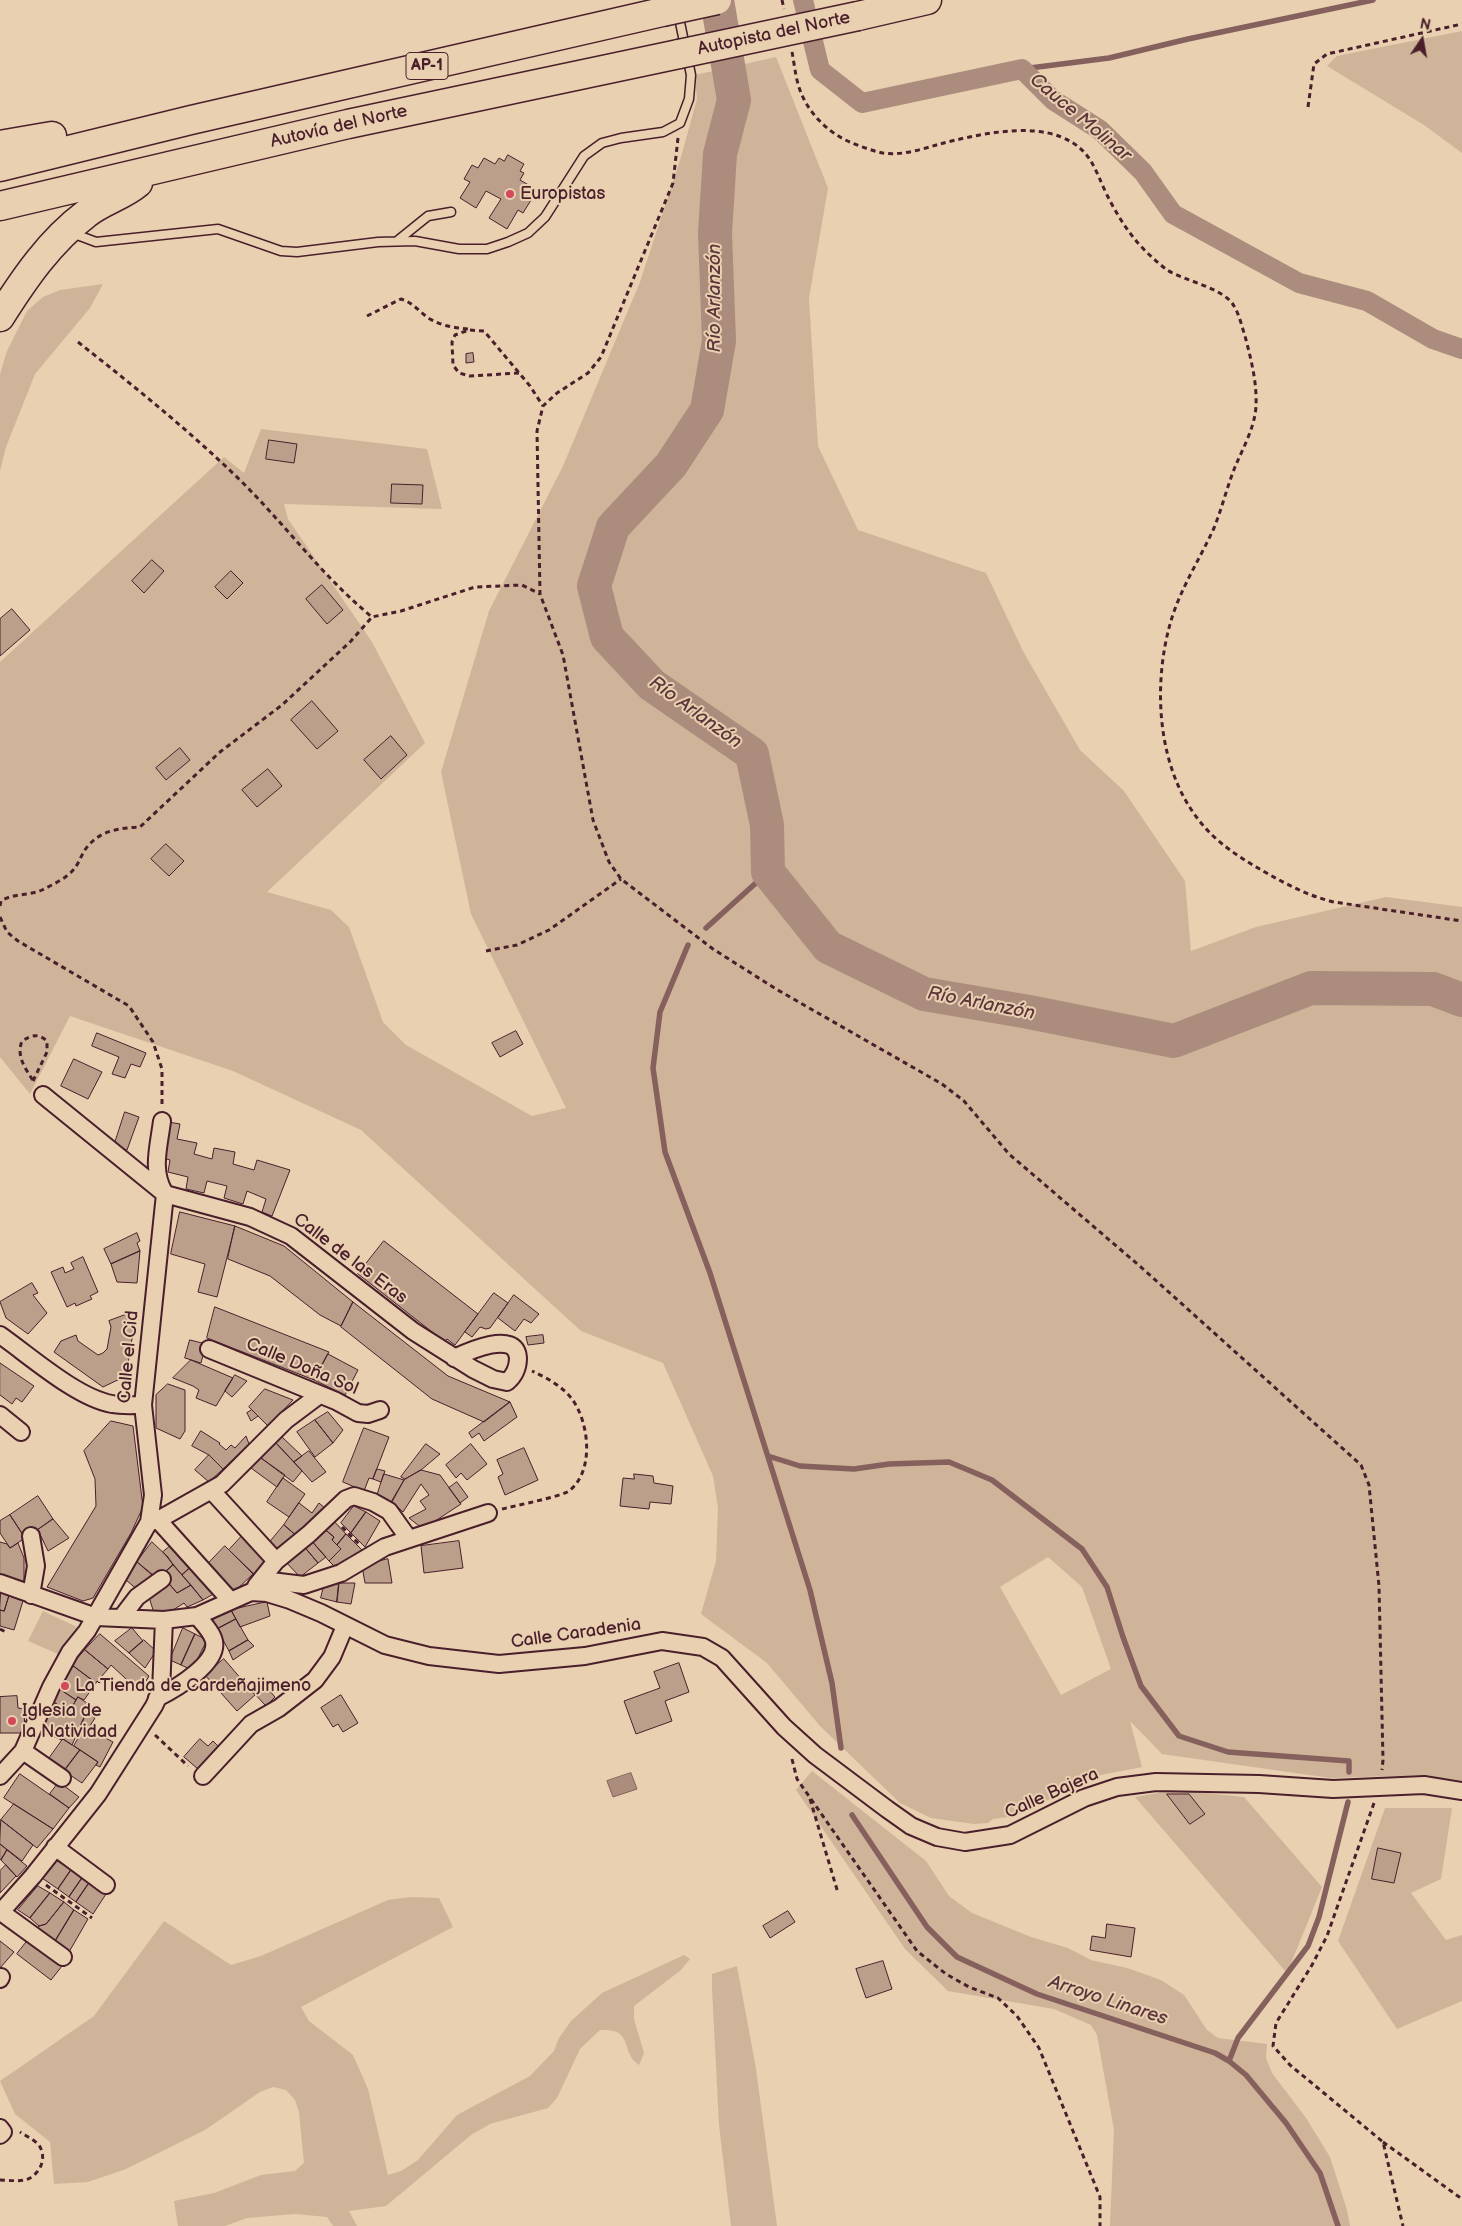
<!DOCTYPE html>
<html>
<head>
<meta charset="utf-8">
<style>
	body { margin:0 }
	#map { position:relative; width:1462px; height:2226px; overflow:hidden; background:#e8d0b0; font-family:"Balsamiq Sans",sans-serif }
	canvas { display:block }
	.north { position:absolute; left:1397px; top:15px; width:50px; height:50px; -webkit-text-stroke:4px #e8d0b0; paint-order:stroke; rotate:12deg; font-size:14px; font-weight:700; line-height:20px; text-align:center; color:#4a1f2b }
	.north::after { content:''; display:block; margin:auto; width:18px; height:22px; background:#4a1f2b; clip-path:polygon(50% 0,100% 100%,50% 72%,0 100%) }
</style>
</head>
<body>
<div id="map">
<canvas width="1462" height="2226"></canvas>
<div class="north">N</div>
</div>
<script>
const ctx = document.querySelector('canvas').getContext('2d');
ctx.lineJoin = 'round';
function fillPath(path, color) { ctx.fillStyle = color; ctx.fill(path, 'evenodd'); }
function stroke(path, color, width, dash) { ctx.strokeStyle = color; ctx.lineWidth = width; ctx.lineCap = dash ? 'butt' : 'round'; ctx.setLineDash(dash || []); ctx.stroke(path); }
function write(font, color, halo, rows, align = 'center') {
  ctx.font = font + ' "Balsamiq Sans",sans-serif'; ctx.lineWidth = 4; ctx.setLineDash([]); ctx.textBaseline = 'middle'; ctx.strokeStyle = halo; ctx.fillStyle = color; for (const [text, x, y, turn = 0] of rows) {
    ctx.save(); ctx.translate(x, y); ctx.rotate((+turn || 0) * Math.PI / 180); ctx.textAlign = isNaN(turn) ? turn : align; if (halo) ctx.strokeText(text, 0, 0); ctx.fillText(text, 0, 0); ctx.restore();
  }
}
const green = new Path2D(`
	M1462,31V153L1424,125L1327,66L1337,56Z
	M776,57L828,188L809,298L818,446L858,530L986,573L1024,653L1080,750L1124,791L1185,881L1191,951L1256,927L1386,897L1462,907V1783L1426,1775L1330,1778L1162,1754L1130,1721L1142,1767L1096,1776L1016,1816L993,1819L988,1823L974,1824L931,1818L900,1803L820,1726L767,1663L701,1614L716,1561L718,1508L713,1476L663,1363L581,1331L361,1130L233,1071L70,1016L30,1094L0,1057V662L224,457L244,473L261,429L427,449L442,509L284,504L288,519L372,642L425,743L267,892L331,910L349,927L383,1022L406,1045L532,1116L566,1108L471,914L441,772L489,611L563,466L640,282L681,157L697,99L695,75ZM1048,1557L1082,1587L1111,1669L1061,1695L1000,1587Z
	M103,284L90,308L35,374L6,447L0,471V374L7,351L27,311L43,297L60,290Z
	M43,1611L77,1627L58,1654L28,1641Z
	M812,1771L926,1861L949,1896L972,1913L1031,1937L1068,1948L1091,1960L1127,1968L1161,1980L1184,1995L1207,2030L1218,2038L1267,2044L1266,2058L1272,2073L1306,2118L1330,2157L1347,2210L1350,2226H1110L1114,2130L1097,2035L1091,2025L1054,2009L948,1991L905,1949L796,1790Z
	M1175,1790L1244,1797L1322,1887L1287,1973L1135,1797Z
	M1385,1808H1452L1441,1879L1411,1893L1446,1940L1462,1935V2001L1397,2029L1338,1941Z
	M410,1897L439,1898L453,1927L301,2007L309,2021L353,2055L368,2089L388,2175L401,2171L418,2160L457,2115L530,2076L554,2051L559,2038L571,2021L602,1993L684,1955L690,1959L681,1970L634,2006V2019L644,2053L639,2065C619,2051 635,2028 600,2030L580,2049L557,2098L548,2108L490,2124L471,2135L386,2206L349,2211L357,2226H333L327,2217L295,2214L247,2218L225,2226H178L174,2201L214,2193L261,2175L295,2171L304,2163L299,2112L295,2100L286,2090L273,2087L260,2092L205,2130L126,2169L88,2182L54,2184L50,2142L15,2114L0,2081L94,2016L164,1921L231,1965L261,1956L388,1900Z
	M737,1966L756,2069L777,2226H731L719,2125L712,1988V1974Z`);
const water = new Path2D(`
	M631,1773L637,1789L613,1797L607,1781Z`);
const stream = new Path2D(`
	M1022,69L1109,58L1188,39L1373,0
	M706,928L768,872
	M688,945L660,1012L653,1068L665,1152L710,1273L810,1590L832,1683L841,1748
	M768,1456L800,1466L854,1469L889,1464L949,1462L992,1480L1082,1549L1107,1587L1123,1637L1141,1686L1179,1736L1228,1752L1349,1761V1772
	M852,1815L927,1927L957,1957L1037,1994L1215,2053L1229,2061L1246,2075L1286,2123L1320,2173L1338,2226
	M1229,2061L1238,2038L1308,1946L1319,1917L1348,1802`);
const canal = new Path2D(`
	M803,0L820,70L862,103L1022,69L1053,100L1100,130L1143,172L1173,214L1299,283L1367,301L1433,339L1462,349`);
const river = new Path2D(`
	M717,0L734,100L720,154L715,233L719,341L707,410L671,465L613,527L594,586L607,637L652,685L752,754L767,825L768,872L828,947L924,994L1029,1012L1174,1041L1311,988L1433,989L1462,1000`);
const building = new Path2D(`
	M508,155L524,164L520,171L524,173L520,180L532,187L526,197L531,200L523,213L518,210L507,229L489,218L501,199L486,191L476,208L460,198L470,182L464,179L472,165L478,168L484,158L495,164L499,158L504,161Z
	M473,353L474,362L466,363V354Z
	M269,440L297,444L294,463L266,459Z
	M392,484L423,485L422,504L391,503Z
	M152,560L164,571L144,593L132,581Z
	M231,571L243,583L227,599L215,587Z
	M322,585L343,610L327,624L306,599Z
	M12,609L30,630L0,656V619Z
	M312,701L338,731L317,749L291,720Z
	M391,736L407,755L381,779L364,760Z
	M180,748L190,760L166,780L156,768Z
	M268,769L282,786L257,807L242,790Z
	M166,844L184,861L169,876L151,859Z
	M516,1031L523,1044L500,1057L492,1043Z
	M97,1033L146,1053L140,1067L131,1064L125,1078L112,1074L119,1057L92,1046Z
	M74,1059L102,1072L88,1099L61,1086Z
	M125,1112L139,1117L127,1150L114,1146Z
	M168,1122L180,1124L177,1139L197,1143L194,1154L212,1159L214,1148L235,1152L233,1164L254,1170L257,1160L290,1170L272,1216L262,1212L266,1199L247,1191L243,1204L224,1198L227,1186L207,1181L204,1193L186,1189L188,1177L168,1172L170,1160L163,1158Z
	M180,1212L235,1226L217,1297L198,1292L205,1264L171,1254Z
	M235,1226L284,1246L353,1302L341,1326L320,1315L270,1276L228,1259Z
	M137,1233L140,1241L137,1243L140,1251L111,1264L104,1249Z
	M384,1241L478,1314L455,1345L447,1339L445,1342L358,1274Z
	M140,1251L137,1283L117,1282L111,1264Z
	M83,1257L98,1292L90,1296L92,1299L76,1306L75,1303L67,1307L51,1272L63,1267L65,1273L74,1269L71,1263Z
	M32,1283L38,1293L33,1295L47,1313L28,1334L6,1318L0,1302Z
	M494,1293L508,1303L490,1328L486,1329L480,1327L472,1337L465,1332Z
	M514,1295L539,1314L531,1323L524,1319L515,1331L498,1318Z
	M353,1302L448,1376L510,1402L484,1422L432,1399L341,1327Z
	M215,1307L329,1352L314,1380L207,1338Z
	M130,1313L136,1314L126,1376L103,1387L54,1352L61,1341L76,1335L78,1341L98,1355L103,1353L107,1349L111,1327L109,1321Z
	M543,1335L544,1343L528,1345L526,1337Z
	M190,1340L206,1344L201,1363L185,1358Z
	M328,1354L358,1370L345,1395L314,1380Z
	M191,1360L233,1378L216,1406L196,1398L199,1390L193,1386L173,1378Z
	M0,1363L34,1386L22,1402L16,1398L12,1404L0,1395Z
	M235,1375L247,1381L232,1397L225,1391Z
	M168,1384L185,1390V1431L180,1439L156,1428V1395Z
	M265,1389L293,1400L268,1426L249,1407Z
	M510,1402L517,1417L484,1441L479,1433L472,1438L469,1433Z
	M252,1410L258,1416L251,1421L247,1413Z
	M328,1412L343,1430L333,1443L315,1420Z
	M315,1420L333,1443L315,1457L297,1432Z
	M111,1421L133,1426L143,1507L131,1533L93,1598L83,1601L47,1587L96,1506L95,1479L84,1451Z
	M364,1428L389,1437L373,1479L369,1478L364,1491L343,1482Z
	M201,1431L220,1443L219,1444L226,1450L231,1445L235,1448L246,1436L249,1444L223,1469L209,1455L192,1446Z
	M282,1437L302,1456L294,1462L276,1443Z
	M276,1443L302,1471L293,1482L261,1458Z
	M426,1444L440,1454L421,1470L405,1479L401,1477Z
	M471,1444L487,1464L467,1480L461,1473L456,1478L446,1465Z
	M524,1448L538,1480L505,1495L498,1477L503,1474L497,1460Z
	M309,1451L326,1472L312,1482L294,1462Z
	M209,1455L223,1469L209,1482L195,1470Z
	M261,1458L285,1475L277,1487L251,1468Z
	M377,1469L385,1471L381,1482L373,1479Z
	M421,1470L440,1475L461,1504L423,1529L409,1518L426,1509L420,1501L429,1495L421,1484L403,1512L392,1502L404,1480Z
	M384,1474L404,1480L391,1502L377,1496Z
	M634,1474L653,1476L654,1483L673,1486L671,1504L650,1502L649,1509L620,1506L623,1478L634,1479Z
	M283,1478L305,1494L289,1517L267,1502Z
	M457,1482L468,1497L460,1503L449,1488Z
	M38,1496L53,1519L25,1538L10,1515Z
	M299,1503L312,1513L319,1503L326,1509L299,1538L284,1525Z
	M354,1506L366,1512L351,1533L341,1523Z
	M366,1512L380,1521L365,1547L351,1533Z
	M10,1515L25,1538L10,1548L0,1533V1521Z
	M331,1518L346,1534L337,1545L332,1540L334,1537L322,1527Z
	M53,1519L69,1538L48,1551L38,1530Z
	M284,1525L299,1538L282,1553L270,1542Z
	M322,1527L334,1537L332,1540L341,1549L329,1561L309,1538Z
	M346,1534L363,1551L338,1570L329,1561L341,1549L337,1545Z
	M242,1536L267,1564L256,1576L229,1550Z
	M309,1538L326,1557L318,1563L302,1544Z
	M459,1541L463,1568L424,1573L421,1546Z
	M0,1542L7,1544L10,1548L18,1543L24,1558V1586L0,1575Z
	M152,1542L168,1557L173,1565L162,1575L158,1570L153,1576L137,1562Z
	M173,1544L193,1565L182,1575L163,1552Z
	M302,1544L318,1563L300,1577L284,1560Z
	M225,1546L253,1574L234,1592L206,1566Z
	M388,1559L392,1583H365L362,1566Z
	M137,1562L152,1574L139,1591L126,1580Z
	M173,1565L191,1585L177,1593L162,1575Z
	M193,1565L215,1593L203,1600L182,1575Z
	M325,1582L339,1583L337,1602L321,1598Z
	M339,1583H355L351,1604L337,1602Z
	M170,1585L177,1593L191,1585L203,1600L187,1607L184,1603L173,1610L154,1613L149,1597Z
	M1,1593L9,1596L4,1611L0,1610Z
	M9,1596L23,1601L14,1630L0,1626V1610L4,1611Z
	M267,1602L270,1616L240,1627L231,1610Z
	M231,1610L236,1619L217,1629L213,1620Z
	M236,1619L248,1640L229,1651L217,1629Z
	M132,1628L143,1641L129,1653L115,1641Z
	M183,1628L195,1634L181,1665L170,1660Z
	M100,1634L149,1676L140,1692L111,1665L108,1669L85,1650Z
	M195,1634L207,1640L192,1670L181,1665Z
	M144,1640L156,1651L145,1668L129,1653Z
	M248,1640L254,1646L233,1660L229,1651Z
	M85,1650L108,1669L101,1677L104,1679L99,1683L97,1681L96,1683L72,1665Z
	M224,1659L255,1695L237,1711L205,1675Z
	M679,1663L689,1692L665,1701L672,1721L636,1734L624,1701L660,1688L654,1672Z
	M72,1665L96,1683L84,1700L78,1697L76,1700L58,1688Z
	M262,1682L275,1697L266,1706L252,1691Z
	M58,1688L76,1700L69,1712L52,1701Z
	M341,1695L358,1723L343,1732L338,1724L333,1727L321,1708Z
	M17,1696L18,1708L24,1709L25,1733H0V1697Z
	M78,1697L90,1705L72,1745L63,1739L62,1740L39,1731L52,1701L69,1712Z
	M90,1705L96,1709L92,1716L95,1718L88,1729L81,1725Z
	M85,1727L113,1742L100,1767L96,1765L98,1762L74,1746Z
	M63,1739L80,1750L64,1771L48,1760Z
	M200,1739L208,1746L213,1741L218,1746L198,1769L184,1757Z
	M80,1750L98,1762L82,1783L64,1771Z
	M20,1774L69,1808L53,1829L4,1798Z
	M59,1782L79,1797L69,1808L50,1794Z
	M1167,1794H1189L1205,1814L1190,1824Z
	M14,1804L53,1829L37,1848L1,1820Z
	M1,1820L33,1845L22,1861L0,1844Z
	M0,1844L7,1850L1,1860L0,1859Z
	M1378,1848L1401,1853L1394,1883L1372,1879Z
	M7,1850L27,1866L17,1877L1,1860Z
	M56,1860L71,1870L58,1889L42,1878Z
	M6,1865L16,1876L0,1893V1871Z
	M71,1870L82,1878L69,1897L58,1889Z
	M82,1878L89,1883L76,1902L69,1897Z
	M89,1883L106,1894L93,1914L76,1902Z
	M38,1886L50,1893L30,1918L18,1910Z
	M50,1893L64,1902L46,1924L39,1926L30,1918Z
	M64,1902L74,1910L54,1943L35,1932L39,1926L46,1924Z
	M74,1910L88,1919L69,1952L54,1943Z
	M788,1911L795,1922L770,1938L763,1926Z
	M1107,1924L1135,1928L1131,1957L1090,1950L1092,1936L1105,1938Z
	M28,1940L62,1966L51,1980L17,1954Z
	M0,1941L14,1952L0,1968Z
	M883,1961L892,1989L866,1998L856,1969Z`);
const path = new Path2D(`
	M782,0L784,9
	M792,52C794,62 795,73 798,84C805,110 827,133 852,143C862,147 873,151 883,153C902,156 922,149 940,144C974,135 1028,123 1061,137C1091,149 1094,168 1107,195C1118,217 1133,241 1152,257C1157,262 1162,266 1167,270C1185,281 1224,288 1234,306C1239,314 1242,327 1245,336C1251,359 1257,382 1256,406C1255,427 1243,448 1235,467C1227,487 1222,508 1214,528C1199,561 1178,592 1169,628C1153,689 1158,768 1198,819C1215,842 1239,857 1263,871C1286,884 1308,896 1334,902L1462,921
	M1308,107L1314,64L1327,54L1462,24
	M678,138L673,183L601,357L588,373L557,393L543,406L537,431L540,594L563,655L593,820L609,862L621,879L713,949L776,989L942,1084L964,1101L1009,1154L1142,1268L1361,1465L1369,1485L1379,1586L1383,1760L1382,1770
	M367,316L401,299C414,303 419,312 430,319C442,326 455,328 468,329
	M78,342C135,387 191,432 243,483C287,527 324,578 372,617L401,611L475,587L522,585L540,594
	M519,373L470,376L459,373L453,365L452,342L455,335L469,330L484,331L530,386L543,406
	M0,906L1,901C13,893 29,896 42,890C52,885 67,878 74,869C80,862 82,852 88,846C101,830 121,828 140,827L220,752L282,705L351,641L372,617
	M0,917L7,932L18,941L129,1006L153,1042L162,1069V1106
	M486,951L517,945L549,930L621,879
	M33,1081L47,1052V1041C38,1033 32,1035 22,1041C16,1056 25,1068 34,1082
	M502,1509C514,1506 563,1496 569,1491C595,1471 589,1422 572,1399C562,1386 547,1378 532,1371
	M342,1527L359,1544
	M0,1629L8,1633
	M155,1735L188,1766
	M792,1759L797,1779L917,1951L946,1974L969,1987L998,1998L1017,2016L1039,2048L1100,2197V2226
	M810,1799L838,1893
	M1374,1803L1327,1936L1312,1965L1276,2023L1273,2046L1290,2065L1383,2142L1403,2226
	M46,1885L92,1918
	M1383,2142L1462,2199
	M0,2180C8,2180 20,2182 28,2179C39,2174 46,2161 41,2149C38,2141 26,2136 20,2132`);
const lane = new Path2D(`
	M72,233L96,242L218,229L281,251L297,252L378,242L415,241L459,249H487L508,242L528,233L545,217L584,156L602,143L621,138L663,132L680,123L689,99L691,75L678,13
	M397,241L428,216L451,212`);
const street = new Path2D(`
	M43,1095L165,1194L250,1217L291,1236L413,1331L473,1369L493,1379L507,1382C514,1376 518,1367 518,1358C516,1329 467,1352 454,1358
	M162,1121C159,1146 151,1170 164,1192
	M0,1335C30,1356 77,1398 112,1404C122,1406 133,1405 143,1405
	M209,1349L336,1401L358,1413L368,1414L380,1410
	M0,1415L21,1432
	M212,1491L276,1561
	M158,1520L230,1600
	M149,1522L158,1520L222,1484L286,1420L318,1396
	M0,1583L96,1617L164,1620L197,1616L251,1592L267,1593L290,1600L321,1613L385,1645L429,1656L499,1664L585,1656L662,1641L703,1647L722,1658L784,1727L815,1755L887,1809L911,1826L937,1837L965,1842L1010,1835L1084,1798L1117,1787L1156,1782L1259,1784L1333,1789L1424,1785L1462,1791
	M256,1586L276,1561L309,1534L346,1499L354,1496L373,1502L389,1511L409,1539
	M251,1592L271,1581L304,1585L341,1573L385,1547L488,1513
	M31,1595L36,1566L31,1536
	M121,1618L137,1597L162,1579
	M157,1698C173,1690 223,1662 213,1638C210,1630 202,1622 197,1616
	M23,1751L62,1778
	M0,1776L23,1751L51,1687L70,1652L87,1631L149,1522L153,1495L143,1405L165,1194
	M203,1776L251,1724L279,1708L315,1680L332,1657L345,1626
	M55,1847L106,1885
	M1,1912L63,1957
	M0,1913L33,1876L98,1794L154,1706L161,1691L164,1620
	M0,1979L1,1977
	M0,2128L3,2132L0,2135`);
const highway = new Path2D(`
	M858,16L927,0
	M0,145L52,136
	M0,167L191,120L662,12
	M0,206L348,124L679,54
	M0,317C24,279 50,241 86,214C102,201 123,196 138,183`);
const highwayBridge = new Path2D(`
	M662,12L717,0
	M679,54L858,16`);
const markers = [
	[510,194,5,"#d1495b"],
	[65,1686,5,"#d1495b"],
	[12,1721,5,"#d1495b"]
];
const shields = [
	[427,66,42]
];
const shieldNames = [
	["AP-1",427,66]
];
const streetNames = [
	["Autopista del Norte",774,34,-12],
	["Autovía del Norte",339,127,-13],
	["Calle de las Eras",350,1259,37],
	["Calle el Cid",129,1357,-85],
	["Calle Doña Sol",302,1367,23],
	["Calle Caradenia",576,1634,-8],
	["Calle Bajera",1052,1794,-24]
];
const poiNames = [
	["Europistas",520,194],
	["La Tienda de Cardeñajimeno",75,1686],
	["Iglesia de",22,1711],
	["la Natividad",22,1732]
];
const waterNames = [
	["Cauce Molinar",1080,118,40],
	["Río Arlanzón",715,298,-90],
	["Río Arlanzón",695,713,36],
	["Río Arlanzón",981,1004,11],
	["Arroyo Linares",1108,2001,18]
];
fillPath(green, '#cfb49a');
fillPath(water, '#ac8c7d');
stroke(water, '#85605c', 1);
stroke(stream, '#85605c', 5.5);
stroke(canal, '#ac8c7d', 20);
stroke(river, '#ac8c7d', 34);
fillPath(building, '#bb9f8b');
stroke(building, '#4a1f2b', 1);
stroke(lane, '#4a1f2b', 11);
stroke(street, '#4a1f2b', 20);
stroke(highway, '#4a1f2b', 31);
stroke(path, '#4a1f2b', 3, [5, 4]);
stroke(lane, '#e8d0b0', 8);
stroke(street, '#e8d0b0', 16);
stroke(highway, '#e8d0b0', 28);
stroke(highwayBridge, '#4a1f2b', 31, []);
stroke(highwayBridge, '#e8d0b0', 28);
for (const [x, y, r, color] of markers) { const dot = new Path2D(); dot.arc(x, y, r, 0, 2 * Math.PI); ctx.fillStyle = color; ctx.fill(dot); stroke(dot, '#e8d0b0', 2); }
for (const [x, y, w] of shields) { const box = new Path2D(); box.roundRect(x - w / 2, y - 13.5, w, 27, 4); ctx.fillStyle = '#e8d0b0'; ctx.fill(box); stroke(box, '#4a1f2b', 1); }
write('bold 16px', '#4a1f2b', null, shieldNames);
write('18px', '#4a1f2b', '#e8d0b0', streetNames);
write('18px', '#4a1f2b', '#e8d0b0', poiNames, 'left');
write('italic 19px', '#5e353b', '#e8d0b0', waterNames);
</script>
</body>
</html>
